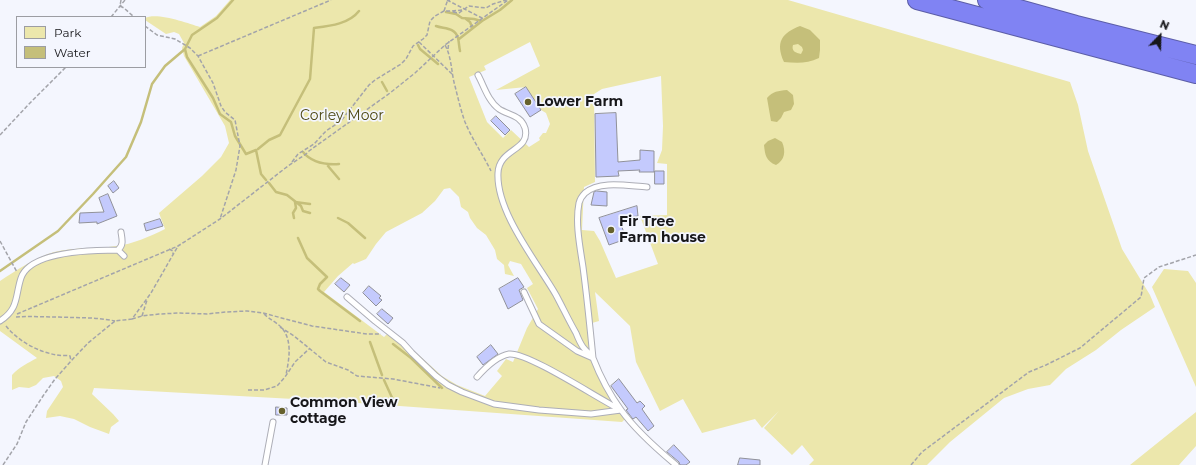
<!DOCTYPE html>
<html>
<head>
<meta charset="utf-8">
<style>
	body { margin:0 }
	#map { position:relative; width:1196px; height:465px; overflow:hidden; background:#f4f6fe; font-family:Montserrat,sans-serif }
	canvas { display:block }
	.legend { position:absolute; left:16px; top:16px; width:130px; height:52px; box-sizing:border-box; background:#f4f6fe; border:1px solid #9c9da3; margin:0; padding:5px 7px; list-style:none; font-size:12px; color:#17171a }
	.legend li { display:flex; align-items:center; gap:8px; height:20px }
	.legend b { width:20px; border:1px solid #9c9da3 }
	.north { position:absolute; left:1140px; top:16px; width:40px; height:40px; -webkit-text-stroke:3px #f4f6fe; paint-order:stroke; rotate:23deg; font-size:11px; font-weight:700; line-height:16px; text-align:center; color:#17171a }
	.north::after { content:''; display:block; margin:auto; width:14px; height:18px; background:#17171a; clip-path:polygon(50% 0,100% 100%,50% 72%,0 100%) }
</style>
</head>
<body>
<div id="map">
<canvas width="1196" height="465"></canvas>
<ul class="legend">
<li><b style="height:11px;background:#ece7ac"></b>Park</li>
<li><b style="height:11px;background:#c5bf7a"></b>Water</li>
</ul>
<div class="north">N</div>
</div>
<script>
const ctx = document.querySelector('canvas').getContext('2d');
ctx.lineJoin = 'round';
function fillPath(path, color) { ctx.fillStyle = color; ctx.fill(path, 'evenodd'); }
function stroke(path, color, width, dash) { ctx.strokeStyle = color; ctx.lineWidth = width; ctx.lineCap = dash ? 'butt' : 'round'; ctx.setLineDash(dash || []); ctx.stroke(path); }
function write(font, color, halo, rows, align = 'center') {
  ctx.font = font + ' Montserrat,sans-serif'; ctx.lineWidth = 3.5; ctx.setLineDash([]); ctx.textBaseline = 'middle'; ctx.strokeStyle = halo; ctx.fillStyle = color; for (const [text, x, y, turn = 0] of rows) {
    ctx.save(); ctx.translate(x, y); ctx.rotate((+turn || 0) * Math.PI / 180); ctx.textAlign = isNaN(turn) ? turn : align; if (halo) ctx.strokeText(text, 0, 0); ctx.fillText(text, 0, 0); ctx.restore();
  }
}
const green = new Path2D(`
	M230,0H788L1070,82L1078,105L1088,151L1122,249L1150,295L1155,307L1121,330L1096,350L1066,369L1050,385L1028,389L1004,398L950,442L927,465H809L814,460L802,445L792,455L764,428L779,411L762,428L755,419L702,433L683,399L660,411L636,362L630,326L595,292L599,321L592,323C593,336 592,351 596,363C602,380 618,402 627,417L622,422L330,401L94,388L92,394L113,414L119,421L111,427L109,434L90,427L74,419L60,416L46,418L47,411L63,387L61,381L54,376L43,378L36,385L29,388L19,387L12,390V375C19,367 28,363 37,358L0,331V281C17,270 34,258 54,252C74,247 96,249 116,246C133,244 149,237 165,229L159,213L202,176L221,157L229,143L225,126L184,56L182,48L184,43L179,34L174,32L166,34L145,20V18C157,12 187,23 200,27L216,16ZM530,42L540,66L496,90L526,87L541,110L546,113L550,124L546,133H543L539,138L540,140L529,147L511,130L503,138L487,122L469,77L486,70L484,66ZM661,76L663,126L662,150L657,163L667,164V215L640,216L658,264L616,278L600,241L594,231L582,230L584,187L595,182L594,94L602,89ZM450,188L459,197L461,207L468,212L470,218L477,228L486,235L495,250L497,259L504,265L505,274L514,276L508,265L510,261L521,264L533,284L527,288L538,309L527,328L513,362L506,359L497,371L502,376L485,396L457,385L442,376L391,330L384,337L324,292L338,276L353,263L354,264L366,259L376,244L386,232L422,213L435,201L444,189Z
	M1164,269L1188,271L1196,283V387L1152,287Z
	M1196,412V446L1179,465H1130Z`);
const water = new Path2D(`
	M800,26L810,30L820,40V50L819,58C807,64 796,63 784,62C775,42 782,33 800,26ZM798,44L802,47L803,50L801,54C796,53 791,51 793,45Z
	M787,90L793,95L794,104L791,110L784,112L781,118L777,122L771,121L767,98C773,91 778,91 787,90Z
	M775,138L782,142C786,151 785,160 776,165C766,161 765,155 764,145L768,141Z`);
const stream = new Path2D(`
	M233,0L217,18L192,35L185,49L187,57L213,98L220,114L231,122L235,136L246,154L256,150L261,174L266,180
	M446,12L456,14L462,18L474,19L481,21
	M466,19L470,22L472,27H474
	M436,26C444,29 455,27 458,38C459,42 459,46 460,51
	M459,39L482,21L500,10L512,0
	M418,45L420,49L438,64
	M382,82L387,91
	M258,149L269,140L280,135L310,79L314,28C330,26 349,24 359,11
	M303,152C312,163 325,165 339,164
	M328,166L339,179
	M269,183L276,192L287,195L301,206L303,211L310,213
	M294,218L293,213L296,208L295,202L310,204
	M338,218L348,223L365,238
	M298,238L307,258L327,277L320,284L318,289L320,291L360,321
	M0,271L58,231L93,194L126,157L141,122L152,84L165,66L185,49
	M370,342L382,375
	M393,344L411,358L442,388
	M384,380L394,402`);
const building = new Path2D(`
	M526,87L541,110L530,117L515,94Z
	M616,113L618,162L640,160V150L654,151V172H639L640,170L618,171L619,176L596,177L595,114Z
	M496,116L510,130L505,135L491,121Z
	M655,171H664V184H655Z
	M114,181L119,188L113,193L108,186Z
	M597,191L607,192V206L591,205L594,192Z
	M108,194L117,216L97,224V222L79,223L80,213L104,212L99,198Z
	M637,206L638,216L619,218L626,239L609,245L599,218Z
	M160,219L163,226L146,231L144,224Z
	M341,278L350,285L344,292L335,284Z
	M518,278L524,287L519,290L523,300L508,309L499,289Z
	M369,286L381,296L379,298L382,300L376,306L363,293Z
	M382,309L393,318L388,324L377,314Z
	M491,345L498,354L483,365L477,357Z
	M619,379L637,403L640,401L645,406L642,409L654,426L648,431L636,417L633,419L632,418L626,410L628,409L611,386Z
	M276,407L287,408V415H276Z
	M674,445L690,462L686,465H680L679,462L667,452Z
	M740,458L760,460V465H738Z`);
const path = new Path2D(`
	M121,0L120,6L124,8L134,17
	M447,0L482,18
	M444,11L447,2L450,0
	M453,12L459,13L463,10
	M111,17L125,0
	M145,26L157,35L175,39L190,48L198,56L213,83L221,106L225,112L235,120L240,146L236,170L220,219
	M419,42L452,74
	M445,45C452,58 451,72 455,86C458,98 461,111 465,122C472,139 483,155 491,171
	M448,49L449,41
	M198,56L331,0
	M0,135L29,104L66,67
	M292,162L298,154L314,144L326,131L341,121L369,85L375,80L401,64L406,59L413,46L423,39L427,35L430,21L435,16L444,11H451L463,10L469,6L486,8L493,4L506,0
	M0,241L17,272
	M169,249L173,251V254
	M17,314L178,246L220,219L288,166L306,154L309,151L390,93L415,73L445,45L508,0
	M264,314C269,319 276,322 281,327C293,340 289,359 286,375
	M142,316L147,300
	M16,317C30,316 45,317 59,317C79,318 96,317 115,321
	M132,319L142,316L159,314L179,313L207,314L226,312L247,311L263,313L312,326L367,334H381
	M6,326C18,341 38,352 57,355C61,356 66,355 70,356L71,361
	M280,327L294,336L326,362L348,370L357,376L393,379L440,388
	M248,390H264L277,386L285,377L295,362L309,349
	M3,465L17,444L26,422L43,396L55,379L71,361L88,343L115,321L132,319L151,293L178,246
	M911,465L922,452L1029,372L1046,365L1080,348L1141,297L1144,278L1159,267L1196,255`);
const service = new Path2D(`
	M478,75C484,86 488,101 499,109C508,115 521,115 525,128C531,151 499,148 498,173C496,212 537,262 556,295C563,308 569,321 576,333C578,338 580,343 583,347C586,351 590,354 593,358L577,351L539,324L524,292
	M647,187C628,186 600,180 585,193C582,196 580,199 579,203C575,223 580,247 583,267C587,297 590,327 593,358C600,376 610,395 621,410C634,428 658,450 676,465
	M118,250L124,256
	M347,297L375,321L403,343L412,353L436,376L448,385L462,392L494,404L539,410L591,414L621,410C600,400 528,352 509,354C497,356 485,368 477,377
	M0,321C19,309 15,296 21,278C30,251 94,250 118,250C124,245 122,239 121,232
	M265,465L273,422`);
const motorway = new Path2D(`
	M917,0L1196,74
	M987,0L1076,25L1196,55`);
const markers = [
	[528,102,4,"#66612d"],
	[611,230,4,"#66612d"],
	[282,411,4,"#66612d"]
];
const poiNames = [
	["Lower Farm",536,102],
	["Fir Tree",619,222],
	["Farm house",619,238],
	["Common View",290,403],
	["cottage",290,419]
];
const parkNames = [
	["Corley Moor",342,116]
];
fillPath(green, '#ece7ac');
fillPath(water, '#c5bf7a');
stroke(stream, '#c5bf7a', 2.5);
fillPath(building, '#c4cafd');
stroke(building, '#909199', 1);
stroke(service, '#adaeb7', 7);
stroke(motorway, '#5b5da7', 20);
stroke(path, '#a3a4aa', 1.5, [4, 2]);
stroke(service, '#fff', 5);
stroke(motorway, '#8083f3', 18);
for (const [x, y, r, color] of markers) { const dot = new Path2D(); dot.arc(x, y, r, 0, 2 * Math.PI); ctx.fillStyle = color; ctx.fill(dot); stroke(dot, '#f4f6fe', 1.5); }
write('bold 14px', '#17171a', '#f4f6fe', poiNames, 'left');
write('14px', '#4d4813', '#f4f6fe', parkNames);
</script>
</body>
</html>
